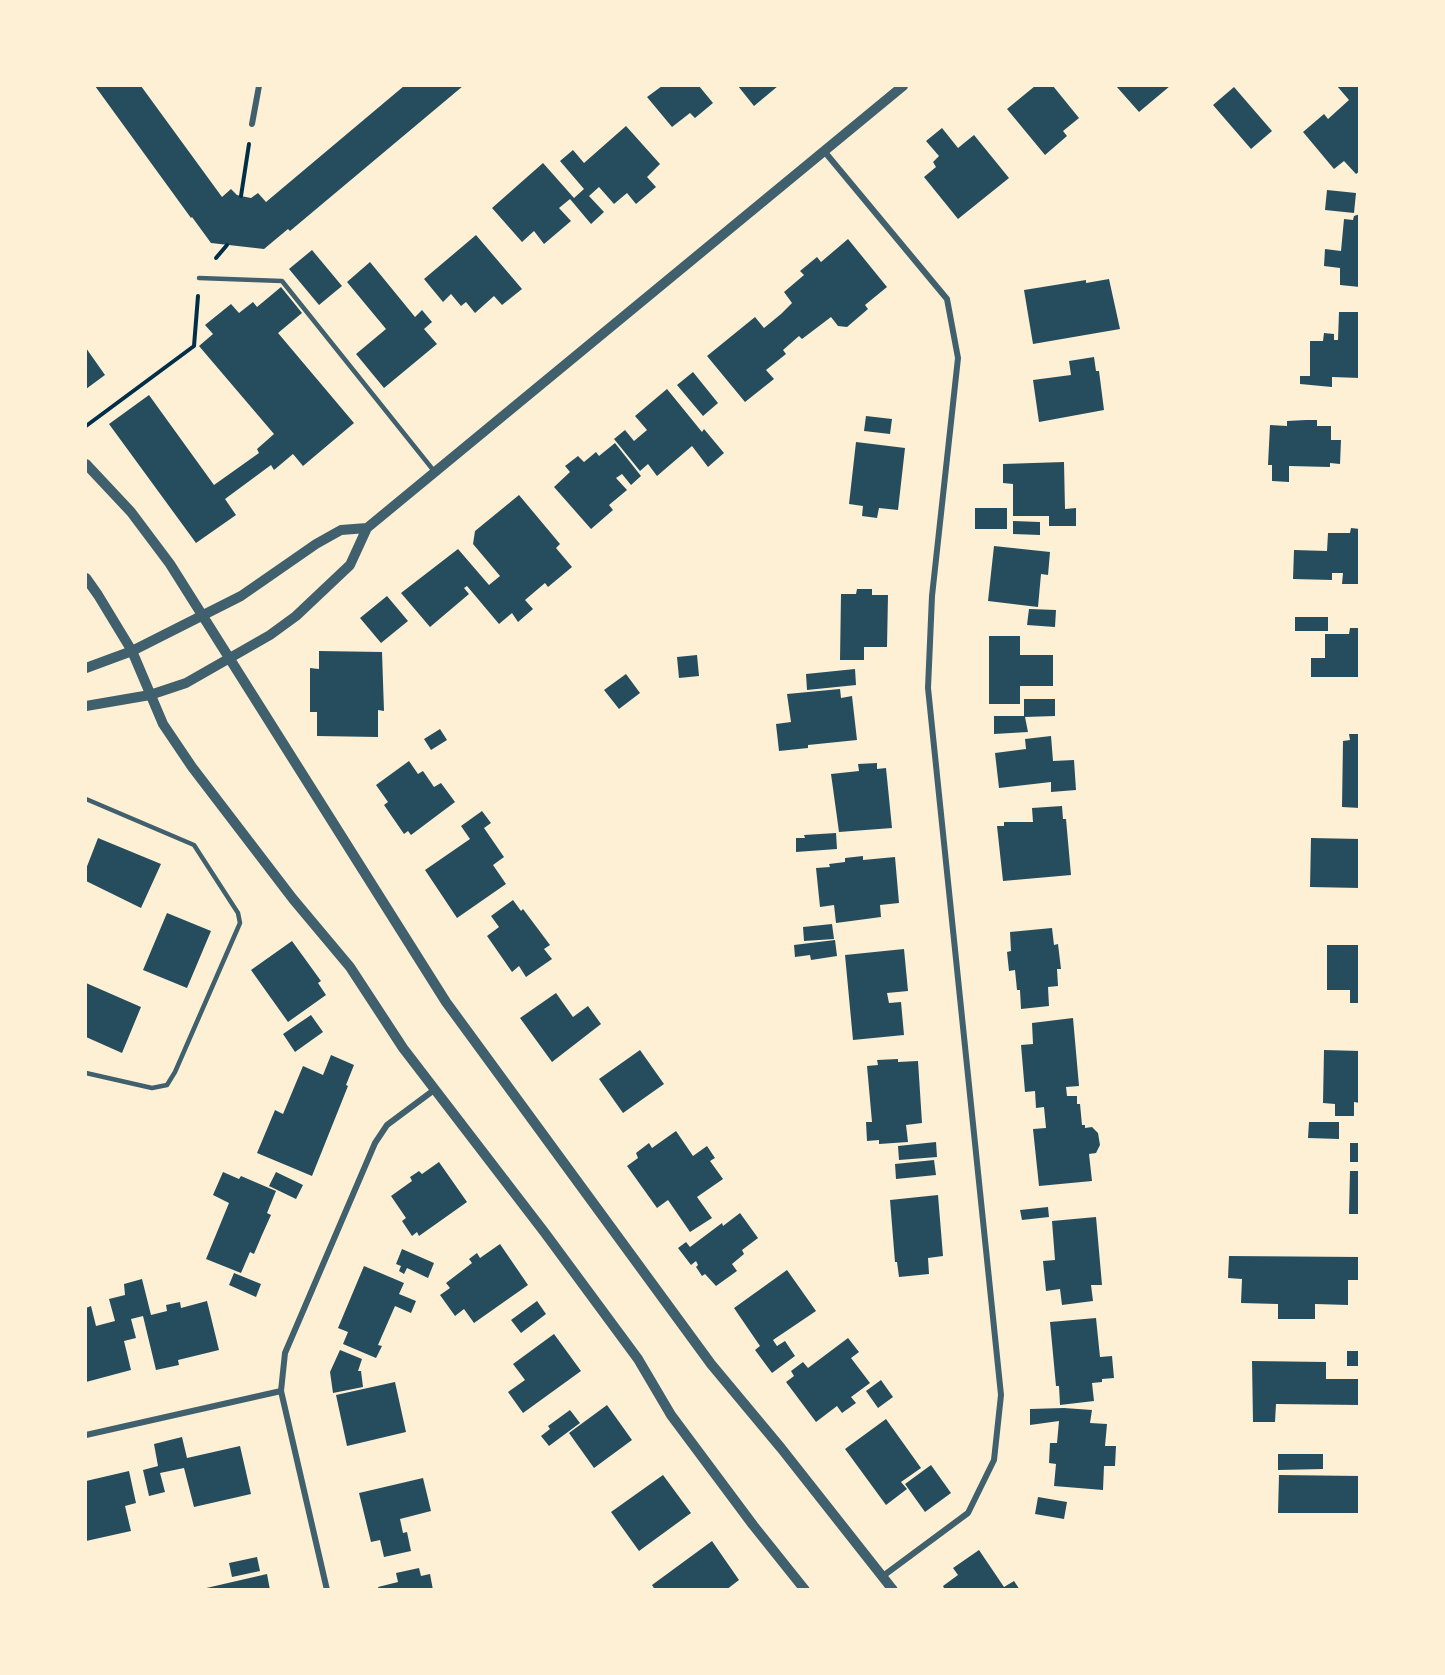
<!DOCTYPE html>
<html>
<head>
<meta charset="utf-8">
<style>
	body { margin:0 }
	#map { position:relative; width:1445px; height:1675px; overflow:hidden; background:#fdf0d5; font-family:Jost,sans-serif }
	canvas { display:block }
	.frame { position:absolute; inset:0; border:87px solid #fdf0d5; pointer-events:none }
</style>
</head>
<body>
<div id="map">
<canvas width="1445" height="1675"></canvas>
<div class="frame"></div>
</div>
<script>
const ctx = document.querySelector('canvas').getContext('2d');
ctx.lineJoin = 'round';
function fillPath(path, color) { ctx.fillStyle = color; ctx.fill(path, 'evenodd'); }
function stroke(path, color, width, dash) { ctx.strokeStyle = color; ctx.lineWidth = width; ctx.lineCap = dash ? 'butt' : 'round'; ctx.setLineDash(dash || []); ctx.stroke(path); }
const building = new Path2D(`
	M95,86H141L222,197L231,189L237,195L241,196L251,198L258,193L266,202L404,86H463L290,231L288,229L264,249L211,243L192,217L191,218Z
	M662,86H699L713,103L695,118L690,113L672,127L647,97Z
	M738,86H778L754,106Z
	M1035,86H1053L1079,118L1063,131L1067,136L1045,155L1007,109Z
	M1116,86H1170L1139,112Z
	M1337,86H1360V171L1356,174L1344,161L1334,169L1303,132L1324,114L1328,119L1349,100Z
	M1234,87L1272,131L1251,149L1213,105Z
	M626,126L660,164L647,177L656,187L636,204L627,193L614,204L599,187L589,196L604,212L591,224L570,199L559,208L571,221L544,244L534,231L522,242L492,208L543,163L574,198L584,189L560,161L573,150L584,163Z
	M942,128L958,148L974,135L1009,178L958,219L924,177L936,167L933,162L939,156L926,141Z
	M1327,190L1356,193L1354,213L1325,210Z
	M1360,214V287L1340,285V268L1324,266L1325,249L1341,251L1344,219L1353,220L1354,216Z
	M476,235L522,289L502,305L494,296L475,313L466,302L461,306L451,294L443,302L424,279Z
	M848,239L887,287L865,305L868,309L847,327L838,326L831,317L802,339L799,336L783,350L786,354L766,370L774,379L745,402L707,356L755,317L764,328L781,314L792,303L784,292L804,275L800,271L817,257L821,262Z
	M312,250L342,286L319,305L289,269Z
	M370,262L415,317L422,310L432,322L424,329L437,344L384,388L356,354L386,329L347,282Z
	M1109,279L1120,329L1033,344L1024,290L1086,280V283Z
	M281,287L302,313L278,333L354,423L303,466L293,454L274,470L271,465L225,499L236,515L196,543L109,424L149,395L214,485L259,453L257,449L274,434L199,346L213,334L205,325L231,304L239,313L253,302L257,307Z
	M1339,312H1360V378L1332,377V387L1300,384V376H1310V341H1323L1324,333L1334,334V340H1338Z
	M86,348L105,375L86,389Z
	M1094,357L1096,371H1099L1104,410L1039,422L1033,380L1071,375L1069,361Z
	M693,372L718,403L703,416L677,385Z
	M667,389L702,432L704,429L724,453L708,467L692,446L657,476L648,464L640,471L614,439L625,430L634,441L647,430L635,416Z
	M866,416L892,419L890,434L864,431Z
	M1306,420H1317V426H1331V440H1341L1340,464L1330,463V467L1289,466V482L1272,481V465H1268L1270,425L1287,426V421Z
	M856,442L905,448L898,510L879,508L877,518L862,516L863,506L849,504Z
	M615,443L641,476L631,485L622,474L616,478L627,490L609,505L613,510L591,529L554,487L570,472L565,466L578,456L584,462L596,452L599,456Z
	M1064,462L1065,509L1076,508V526H1049V516H1013V484L1003,483V464Z
	M519,495L560,544L556,548L572,567L548,587L545,583L525,600L533,609L518,622L512,613L499,624L467,586L464,588L469,594L430,627L401,593L458,549L489,585L500,576L473,544L475,531Z
	M975,508H1007V529H975Z
	M1013,521L1040,522V535L1013,534Z
	M1351,528L1360,529L1359,584H1342L1343,573H1332V580L1293,579L1294,550L1327,551L1328,533H1350Z
	M994,546L1050,552L1048,575L1041,574L1038,607L988,601Z
	M857,589H872V595H888L887,647H864V660H840L841,594H856Z
	M387,596L408,621L381,643L360,618Z
	M1029,609L1056,610L1055,627L1027,625Z
	M1295,617H1328V631H1295Z
	M1350,628H1360V677H1311V658H1325V634H1349Z
	M989,636H1020V655H1053V686H1020V704H989Z
	M319,651L382,652L384,711L378,710V737L317,736V712H310V668L319,669Z
	M697,655L699,676L679,678L677,657Z
	M855,669L856,685L807,690L806,674Z
	M626,674L640,693L619,709L604,690Z
	M840,689L841,698L852,696L857,740L808,745V748L779,751L776,724L791,722L787,694Z
	M1024,699H1055V716L1025,717L1028,732L994,734V716H1024Z
	M440,729L447,740L431,750L424,739Z
	M1349,734H1360V808L1342,807L1343,741L1350,740Z
	M1051,736L1053,761L1074,760L1076,790L1051,792V782L999,788L995,753L1026,749L1025,739Z
	M409,761L418,774L423,771L434,787L441,783L455,802L411,835L408,831L404,834L384,805L388,802L376,785Z
	M877,763V769L886,768L892,828L839,832L831,774L859,771L858,764Z
	M1062,806L1063,819H1066L1071,875L1003,881L997,826H1004V822H1033L1032,808Z
	M482,811L491,823L484,828L504,857L493,865L506,884L457,918L425,870L470,839L461,826Z
	M836,833L837,849L796,852V838H805L804,835Z
	M98,838L161,864L141,908L86,881V869Z
	M1311,838L1360,839V888L1310,887Z
	M863,856V860L895,857L899,903L880,905L881,917L836,923L834,905L820,907L816,868L830,867L829,864L845,862V858Z
	M513,900L521,911L523,909L550,945L544,949L552,959L526,977L519,966L512,972L487,936L499,927L491,916Z
	M167,913L211,931L187,988L143,970Z
	M832,924L834,939L804,941L803,927Z
	M1052,928L1054,945L1058,944L1061,969H1057L1058,986L1048,987L1049,1006L1021,1009L1020,990H1017L1015,970L1009,971L1007,952L1011,951L1010,932Z
	M835,940L837,956L811,960L810,955L795,957L794,945Z
	M292,941L321,981L318,983L326,995L288,1022L251,970Z
	M1327,945H1360V1003H1350V990H1327Z
	M904,949L908,991L887,993L889,1003L901,1002L904,1035L853,1040L845,955Z
	M86,983L141,1007L122,1053L86,1037Z
	M556,993L573,1017L588,1006L601,1024L552,1062L520,1018Z
	M311,1015L323,1032L295,1052L283,1034Z
	M1073,1018L1079,1086L1066,1087L1067,1096H1077V1104H1080L1082,1125H1085V1128L1092,1127L1098,1133L1100,1145L1096,1153L1089,1154L1092,1181L1039,1186L1033,1129L1046,1128L1044,1107L1036,1108L1035,1091L1025,1092L1021,1045L1033,1044L1032,1023Z
	M640,1050L664,1084L623,1113L599,1079Z
	M1324,1050L1360,1051V1103L1354,1102V1116H1335V1104L1323,1103Z
	M331,1055L354,1065L346,1085L348,1086L312,1176L257,1153L275,1110L283,1114L303,1066L323,1075Z
	M898,1059V1062L918,1061L922,1123L906,1125L908,1142L879,1144V1140L867,1141L866,1122H872L867,1066L878,1065L877,1060Z
	M1309,1122H1339V1139L1308,1138Z
	M676,1131L693,1156L707,1146L715,1158L710,1161L723,1179L697,1197L712,1218L690,1232L668,1200L657,1208L627,1166L638,1158L636,1153L649,1143L652,1148Z
	M936,1142L937,1157L899,1160L898,1146Z
	M1350,1143H1360V1162H1350Z
	M934,1160L936,1175L896,1179L895,1164Z
	M439,1162L467,1202L419,1236L417,1232L412,1236L402,1221L406,1218L391,1196L412,1181L410,1177L419,1171L422,1174Z
	M1350,1171H1360V1214H1349Z
	M223,1172L239,1179L241,1176L276,1191L267,1213L271,1215L262,1235L254,1254L250,1252L241,1273L206,1259L229,1203L213,1195Z
	M276,1172L303,1185L296,1199L269,1186Z
	M938,1195L943,1256L928,1258L929,1274L899,1277L897,1262H895L890,1200Z
	M1048,1207L1049,1217L1022,1220L1020,1210Z
	M740,1213L758,1238L742,1250L744,1254L732,1264L737,1271L716,1286L705,1274L702,1276L696,1267L698,1265L696,1261L691,1265L678,1248L686,1242L690,1247L722,1223L723,1226Z
	M1096,1217L1102,1285H1091L1093,1301L1062,1305L1060,1289L1046,1291L1043,1261L1055,1260L1052,1221Z
	M500,1244L528,1285L474,1323L464,1309L455,1316L440,1295L450,1288L446,1283L472,1263L469,1259L477,1253L480,1258Z
	M402,1249L434,1263L428,1278L407,1268L404,1274L399,1271L401,1266L396,1264Z
	M1229,1256L1360,1257V1280H1348V1305L1315,1304V1319H1278V1304L1241,1303L1242,1279L1228,1278Z
	M364,1266L404,1283L399,1294L416,1301L411,1313L395,1306L378,1345L382,1346L376,1358L343,1344L348,1332L338,1328Z
	M787,1270L816,1311L773,1340L777,1346L785,1341L795,1356L772,1373L755,1350L760,1346L734,1308Z
	M234,1273L261,1284L256,1297L229,1285Z
	M142,1279L151,1315L167,1311L166,1305L180,1302L181,1308L207,1301L219,1350L178,1360L179,1365L156,1370L143,1316L131,1319L136,1338L124,1341L131,1370L86,1382V1308L91,1306L96,1326L115,1321L109,1299L125,1295L124,1284Z
	M537,1301L546,1314L521,1333L511,1320Z
	M1096,1318L1100,1357L1112,1356L1114,1378L1102,1379V1382L1092,1383L1094,1401L1060,1405L1059,1386H1056L1050,1322Z
	M554,1334L581,1371L523,1413L508,1392L525,1380L513,1364Z
	M848,1338L859,1352L851,1358L870,1383L851,1397L856,1403L842,1413L837,1406L816,1422L786,1382L794,1376L791,1371L803,1362L808,1368Z
	M340,1350L362,1359L358,1371H361L363,1387L333,1393L330,1372Z
	M1347,1351H1360V1366H1347Z
	M1252,1361L1326,1362V1379H1360V1405L1276,1404L1275,1422H1253Z
	M881,1380L893,1397L878,1408L866,1391Z
	M395,1382L406,1432L347,1446L336,1395Z
	M607,1405L632,1440L594,1468L569,1433Z
	M1064,1408L1092,1410L1090,1423L1107,1424L1105,1446H1116L1115,1466H1104L1103,1490L1054,1486L1056,1464L1049,1463L1050,1443H1057L1059,1421L1030,1425V1409Z
	M570,1410L580,1423L549,1446L541,1436L550,1429L548,1426Z
	M886,1419L921,1468L901,1482L907,1489L886,1505L845,1449Z
	M182,1437L187,1458L240,1446L251,1494L194,1507L184,1468L160,1473L165,1492L149,1496L143,1470L158,1466L154,1444Z
	M1278,1454H1323V1469L1278,1470Z
	M931,1465L951,1493L925,1512L905,1484Z
	M129,1471L136,1503L125,1506L131,1531L86,1541V1481Z
	M663,1475L691,1513L639,1551L611,1512Z
	M1279,1475L1360,1476V1513H1278Z
	M423,1478L431,1511L400,1519L403,1533L407,1532L411,1551L384,1557L380,1540L371,1542L359,1493Z
	M1038,1497L1067,1502L1064,1519L1035,1514Z
	M712,1541L739,1580L726,1590H655L652,1585Z
	M979,1550L1004,1587L1014,1581L1020,1590H945L943,1586L958,1575L953,1568Z
	M257,1557L260,1571L232,1577L229,1563Z
	M419,1568L421,1576L430,1574L433,1590H379L378,1587L398,1582L396,1573Z
	M267,1574L270,1590H202V1589Z`);
const path = new Path2D(`
	M241,196L249,144
	M216,258L227,245
	M86,426L194,346L198,296`);
const service = new Path2D(`
	M199,278L282,281L434,471
	M86,799L194,845L238,913L240,923L175,1072L167,1085L152,1088L86,1073`);
const minor = new Path2D(`
	M252,124L259,86
	M824,151L947,299L958,358L932,596L928,688L1001,1395L994,1460L968,1513L883,1576
	M86,1435L281,1391
	M327,1590L281,1391L285,1353L375,1143L387,1125L434,1090`);
const tertiary = new Path2D(`
	M86,464L131,512L170,564L446,1002L711,1364L781,1448L893,1590
	M86,578L98,595L132,651L163,724L192,767L293,899L350,967L403,1048L545,1233L638,1359L671,1415L753,1525L805,1590
	M86,668L132,651L241,596L316,544L341,530L367,528
	M86,706L150,695L186,683L270,635L296,616L350,565L367,528L903,86`);
fillPath(building, '#264d5e');
stroke(path, '#003049', 4);
stroke(service, '#3f606c', 4.5);
stroke(minor, '#3f606c', 6);
stroke(tertiary, '#3f606c', 10);
</script>
</body>
</html>
